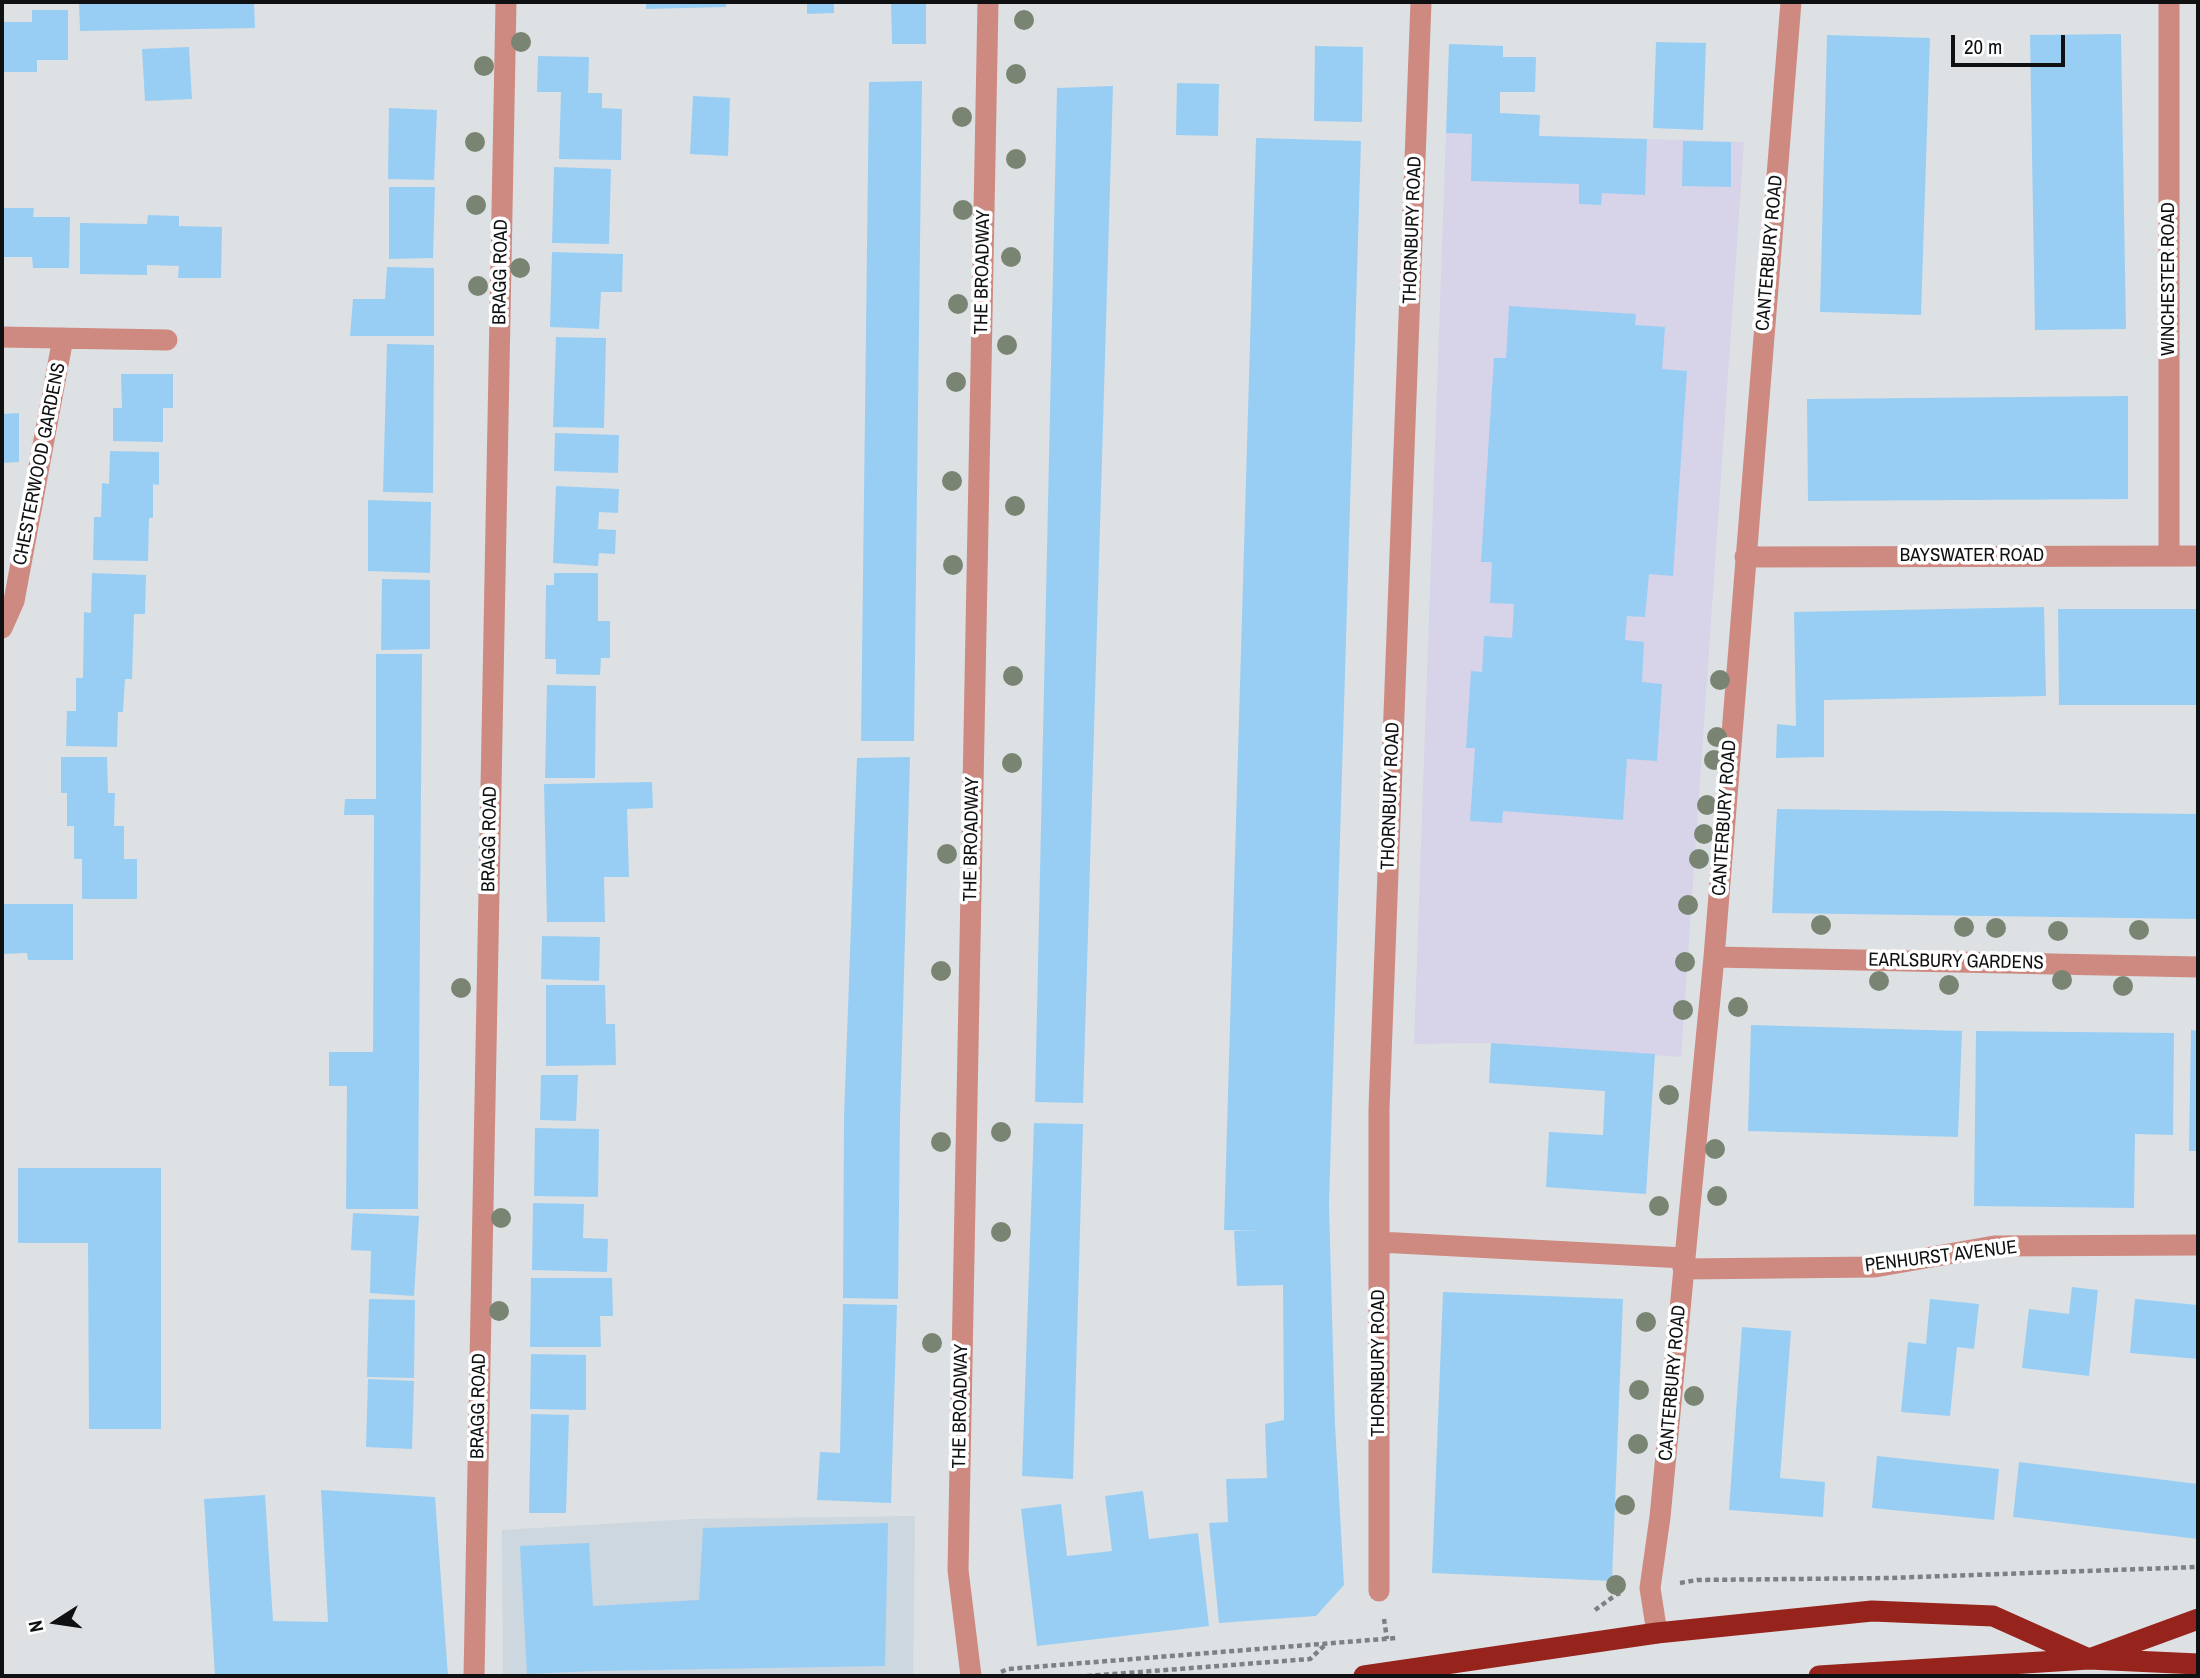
<!DOCTYPE html>
<html>
<head>
<meta charset="utf-8">
<style>
	body { margin:0 }
	#map { position:relative; width:2200px; height:1678px; overflow:hidden; background:#dde1e4; font-family:"Archivo Narrow",sans-serif }
	canvas { display:block }
	.frame { position:absolute; inset:0; border:4px solid #0f1011; pointer-events:none }
	.north { position:absolute; left:21px; top:1587px; width:70px; height:70px; -webkit-text-stroke:5px #fff; paint-order:stroke; rotate:258deg; font-size:19px; font-weight:700; line-height:28px; text-align:center; color:#0f1011 }
	.north::after { content:''; display:block; margin:auto; width:24px; height:32px; background:#0f1011; clip-path:polygon(50% 0,100% 100%,50% 72%,0 100%) }
	.scale { position:absolute; left:1951px; top:35px; width:114px; height:32px; box-sizing:border-box; border:4px solid #0f1011; border-top:0; padding-left:9px; font-size:21px; line-height:24px; white-space:nowrap; color:#0f1011; -webkit-text-stroke:5px #fff; paint-order:stroke }
</style>
</head>
<body>
<div id="map">
<canvas width="2200" height="1678"></canvas>
<div class="frame"></div>
<div class="north">N</div>
<div class="scale">20 m</div>
</div>
<script>
const ctx = document.querySelector('canvas').getContext('2d');
ctx.lineJoin = 'round';
function fillPath(path, color) { ctx.fillStyle = color; ctx.fill(path, 'evenodd'); }
function stroke(path, color, width, dash) { ctx.strokeStyle = color; ctx.lineWidth = width; ctx.lineCap = dash ? 'butt' : 'round'; ctx.setLineDash(dash || []); ctx.stroke(path); }
function write(font, color, halo, rows, align = 'center') {
  ctx.font = font + ' "Archivo Narrow",sans-serif'; ctx.lineWidth = 7; ctx.setLineDash([]); ctx.textBaseline = 'middle'; ctx.strokeStyle = halo; ctx.fillStyle = color; for (const [text, x, y, turn = 0] of rows) {
    ctx.save(); ctx.translate(x, y); ctx.rotate((+turn || 0) * Math.PI / 180); ctx.textAlign = isNaN(turn) ? turn : align; if (halo) ctx.strokeText(text, 0, 0); ctx.fillText(text, 0, 0); ctx.restore();
  }
}
const built = new Path2D(`
	M915,1516L913,1674L503,1676L502,1530L691,1519Z`);
const education = new Path2D(`
	M1446,133L1744,142L1681,1057L1491,1043L1414,1044Z`);
const building = new Path2D(`
	M79,2H254L255,28L80,31Z
	M646,2H726V7L646,9Z
	M807,2H834V13L807,14Z
	M891,2H926V44H892Z
	M32,10H68V60H37V72H2V22H32Z
	M2121,34L2126,329L2035,330L2030,35Z
	M1827,35L1930,38L1921,315L1820,312Z
	M1656,42L1706,43L1703,130L1653,128Z
	M1449,44L1503,46V57H1536L1535,92H1500V113L1540,115L1539,136L1647,139L1645,195L1602,193L1601,205L1579,204V184L1471,181L1472,134L1446,133Z
	M1315,46L1363,47L1362,122L1314,121Z
	M189,47L192,99L145,101L142,49Z
	M538,56L589,57L588,93H602V108L622,109L621,160L559,159L561,92H537Z
	M922,81L914,741H861L869,82Z
	M1177,83L1219,84L1218,136L1176,135Z
	M1113,86L1083,1103L1035,1102L1057,88Z
	M693,96L730,98L728,156L690,154Z
	M389,108L437,110L434,180L388,179Z
	M1256,138L1361,141L1329,1204L1335,1425L1344,1585L1316,1616L1219,1623L1209,1523L1228,1522L1226,1479L1267,1478L1265,1424L1284,1420L1283,1285L1237,1286L1234,1231H1262L1224,1230Z
	M1683,141L1731,142V187L1682,186Z
	M554,167L611,169L609,244L552,243Z
	M389,187H435L433,258L389,259Z
	M2,208H34L33,217H70L69,268H33L32,257H2Z
	M148,215L179,216V226L222,227L221,278H178L179,266L147,265V275L80,274V223L147,224Z
	M552,252L623,254L622,292H601L599,329L550,327Z
	M387,267L434,268V336H350L353,299H385Z
	M1509,306L1636,314L1635,325L1665,327L1662,369L1687,371L1673,576L1649,574L1645,617L1627,616L1625,640L1644,642L1642,682L1662,684L1657,761L1627,759L1623,820L1503,811L1502,823L1470,821L1475,748H1466L1471,671L1482,672L1484,636L1512,638L1514,604L1490,603L1492,562H1481L1494,358H1506Z
	M556,337L606,338L604,428L553,427Z
	M387,344L434,345L433,493L383,492Z
	M121,374H173V408H163V442L113,441V408H122Z
	M2128,396V499L1808,501L1807,399Z
	M19,413V462L2,463V414Z
	M555,433L619,435L618,473L554,471Z
	M110,451L159,452V485L153,484V518H149L148,561L93,560L94,517H101L102,483L109,484Z
	M556,486L619,489L618,513L599,512L598,529L616,530L615,554L599,553L598,566L553,563Z
	M368,500L431,502L430,573L368,571Z
	M92,573L146,575L145,614H134L132,679H125L123,712H118L117,747L66,746L67,711H76V678H83L84,612L91,613Z
	M554,573H598V621H610V658H601L600,675L556,674V659H545L546,585H554Z
	M382,579L430,580V649L381,650Z
	M2044,607L2046,696L1824,700V757L1776,758L1777,724L1796,726L1794,612Z
	M2058,609H2198V705H2059Z
	M376,654H422L418,1209H346L347,1086H329V1052H373L374,815H344L345,799H376Z
	M547,685L596,686L595,778H545Z
	M61,757H107L108,793H115L114,826H124V859H137V899H82V859H74V826H67V793H61Z
	M910,757L900,1119L898,1299L843,1298L844,1118L857,758Z
	M652,782L653,808L627,809L629,877H604L605,922H547L544,784Z
	M1777,809L2198,814V919L1772,913Z
	M2,904H73V960H28L27,953L2,954Z
	M542,936L600,937L599,981L541,979Z
	M546,985H605L606,1024H615L616,1065L546,1066Z
	M1751,1025L1962,1031L1958,1137L1748,1131Z
	M2191,1030L2198,1031V1151H2189Z
	M1976,1031L2174,1033L2173,1135L2135,1134L2134,1208L1974,1206Z
	M1491,1043L1655,1054L1646,1194L1546,1187L1549,1132L1603,1135L1605,1091L1489,1083Z
	M541,1075H578L576,1121L540,1120Z
	M1034,1123L1083,1124L1073,1479L1022,1476Z
	M535,1128L599,1129L598,1197L534,1196Z
	M18,1168H161V1429H89L88,1243H18Z
	M533,1203L584,1204L583,1238L608,1239L607,1272L532,1270Z
	M353,1213L419,1216L414,1296L370,1293L371,1251L351,1250Z
	M531,1278H612L613,1316H600L601,1347H530Z
	M2072,1287L2098,1290L2089,1376L2022,1368L2029,1309L2069,1314Z
	M1443,1292L1623,1299L1612,1581L1432,1573Z
	M369,1299L415,1300L414,1378L367,1377Z
	M1930,1299L1979,1304L1974,1349L1957,1347L1950,1416L1901,1412L1908,1342L1926,1344Z
	M2135,1299L2198,1305V1359L2130,1353Z
	M843,1304L897,1305L891,1503L817,1500L820,1452L840,1453Z
	M1742,1327L1791,1331L1780,1478L1825,1482L1823,1517L1729,1510Z
	M531,1354L586,1355V1410L530,1409Z
	M368,1379L414,1381L412,1449L366,1447Z
	M531,1414L569,1415L566,1513H529Z
	M1877,1456L1999,1469L1994,1520L1872,1508Z
	M2019,1462L2198,1484V1539L2013,1517Z
	M321,1490L435,1497L448,1676H215L204,1499L265,1495L273,1621L328,1622Z
	M1143,1491L1149,1539L1198,1533L1209,1626L1037,1646L1021,1509L1061,1504L1067,1556L1112,1551L1105,1496Z
	M888,1523L885,1666L595,1671L527,1674L520,1546L589,1543L593,1606L699,1600L703,1528Z`);
const path = new Path2D(`
	M1680,1583L1697,1580L1889,1578L2198,1567
	M1595,1610L1617,1594L1623,1593
	M1384,1619L1387,1639
	M1001,1672L1008,1669L1396,1638
	M1087,1676L1310,1659L1325,1645`);
const minor = new Path2D(`
	M2,337L167,340
	M2169,555V2
	M1745,557L2198,556
	M2,628L14,601L63,338
	M1714,957L2198,967
	M1379,1242L1684,1258
	M1683,1269L1875,1267L1994,1246L2198,1245
	M1379,1591V1109L1421,2
	M1657,1633L1650,1588L1660,1517L1714,957L1791,2
	M474,1676L506,2
	M971,1676L958,1570L988,2`);
const highway = new Path2D(`
	M1364,1676L1657,1633L1872,1611L1993,1616L2089,1659L2198,1619
	M1819,1676L2089,1659L2198,1664`);
const trees = [
	[1024,20],
	[521,42],
	[484,66],
	[1016,74],
	[962,117],
	[475,142],
	[1016,159],
	[476,205],
	[963,210],
	[1011,257],
	[520,268],
	[478,286],
	[958,304],
	[1007,345],
	[956,382],
	[952,481],
	[1015,506],
	[953,565],
	[1013,676],
	[1720,680],
	[1717,737],
	[1714,760],
	[1012,763],
	[1707,805],
	[1704,834],
	[947,854],
	[1699,859],
	[1688,905],
	[1821,925],
	[1964,927],
	[1996,928],
	[2139,930],
	[2058,931],
	[1685,962],
	[941,971],
	[2062,980],
	[1879,981],
	[1949,985],
	[2123,986],
	[461,988],
	[1738,1007],
	[1683,1010],
	[1669,1095],
	[1001,1132],
	[941,1142],
	[1715,1149],
	[1717,1196],
	[1659,1206],
	[501,1218],
	[1001,1232],
	[499,1311],
	[1646,1322],
	[932,1343],
	[1639,1390],
	[1694,1396],
	[1638,1444],
	[1625,1505],
	[1616,1585]
];
const streetNames = [
	["THORNBURY ROAD",1413,230,-88],
	["CANTERBURY ROAD",1770,253,-85],
	["BRAGG ROAD",501,272,-89],
	["THE BROADWAY",983,272,-89],
	["WINCHESTER ROAD",2169,279,-90],
	["CHESTERWOOD GARDENS",40,464,-79],
	["BAYSWATER ROAD",1972,556],
	["THORNBURY ROAD",1391,796,-88],
	["CANTERBURY ROAD",1725,818,-86],
	["BRAGG ROAD",490,839,-89],
	["THE BROADWAY",972,839,-89],
	["EARLSBURY GARDENS",1956,962,1],
	["PENHURST AVENUE",1941,1257,-7],
	["THORNBURY ROAD",1379,1363,-90],
	["CANTERBURY ROAD",1673,1383,-85],
	["BRAGG ROAD",479,1406,-89],
	["THE BROADWAY",961,1406,-89]
];
fillPath(built, '#ccd7df');
fillPath(education, '#d7d3e9');
fillPath(building, '#99cef4');
stroke(path, '#7e8183', 4.5, [5, 3.5]);
stroke(minor, '#ce8a80', 21);
stroke(highway, '#96241d', 21);
ctx.fillStyle = '#798572';
for (const [x, y] of trees) { ctx.beginPath(); ctx.arc(x, y, 10, 0, 2 * Math.PI); ctx.fill(); }
write('19px', '#0f1011', '#fff', streetNames);
</script>
</body>
</html>
